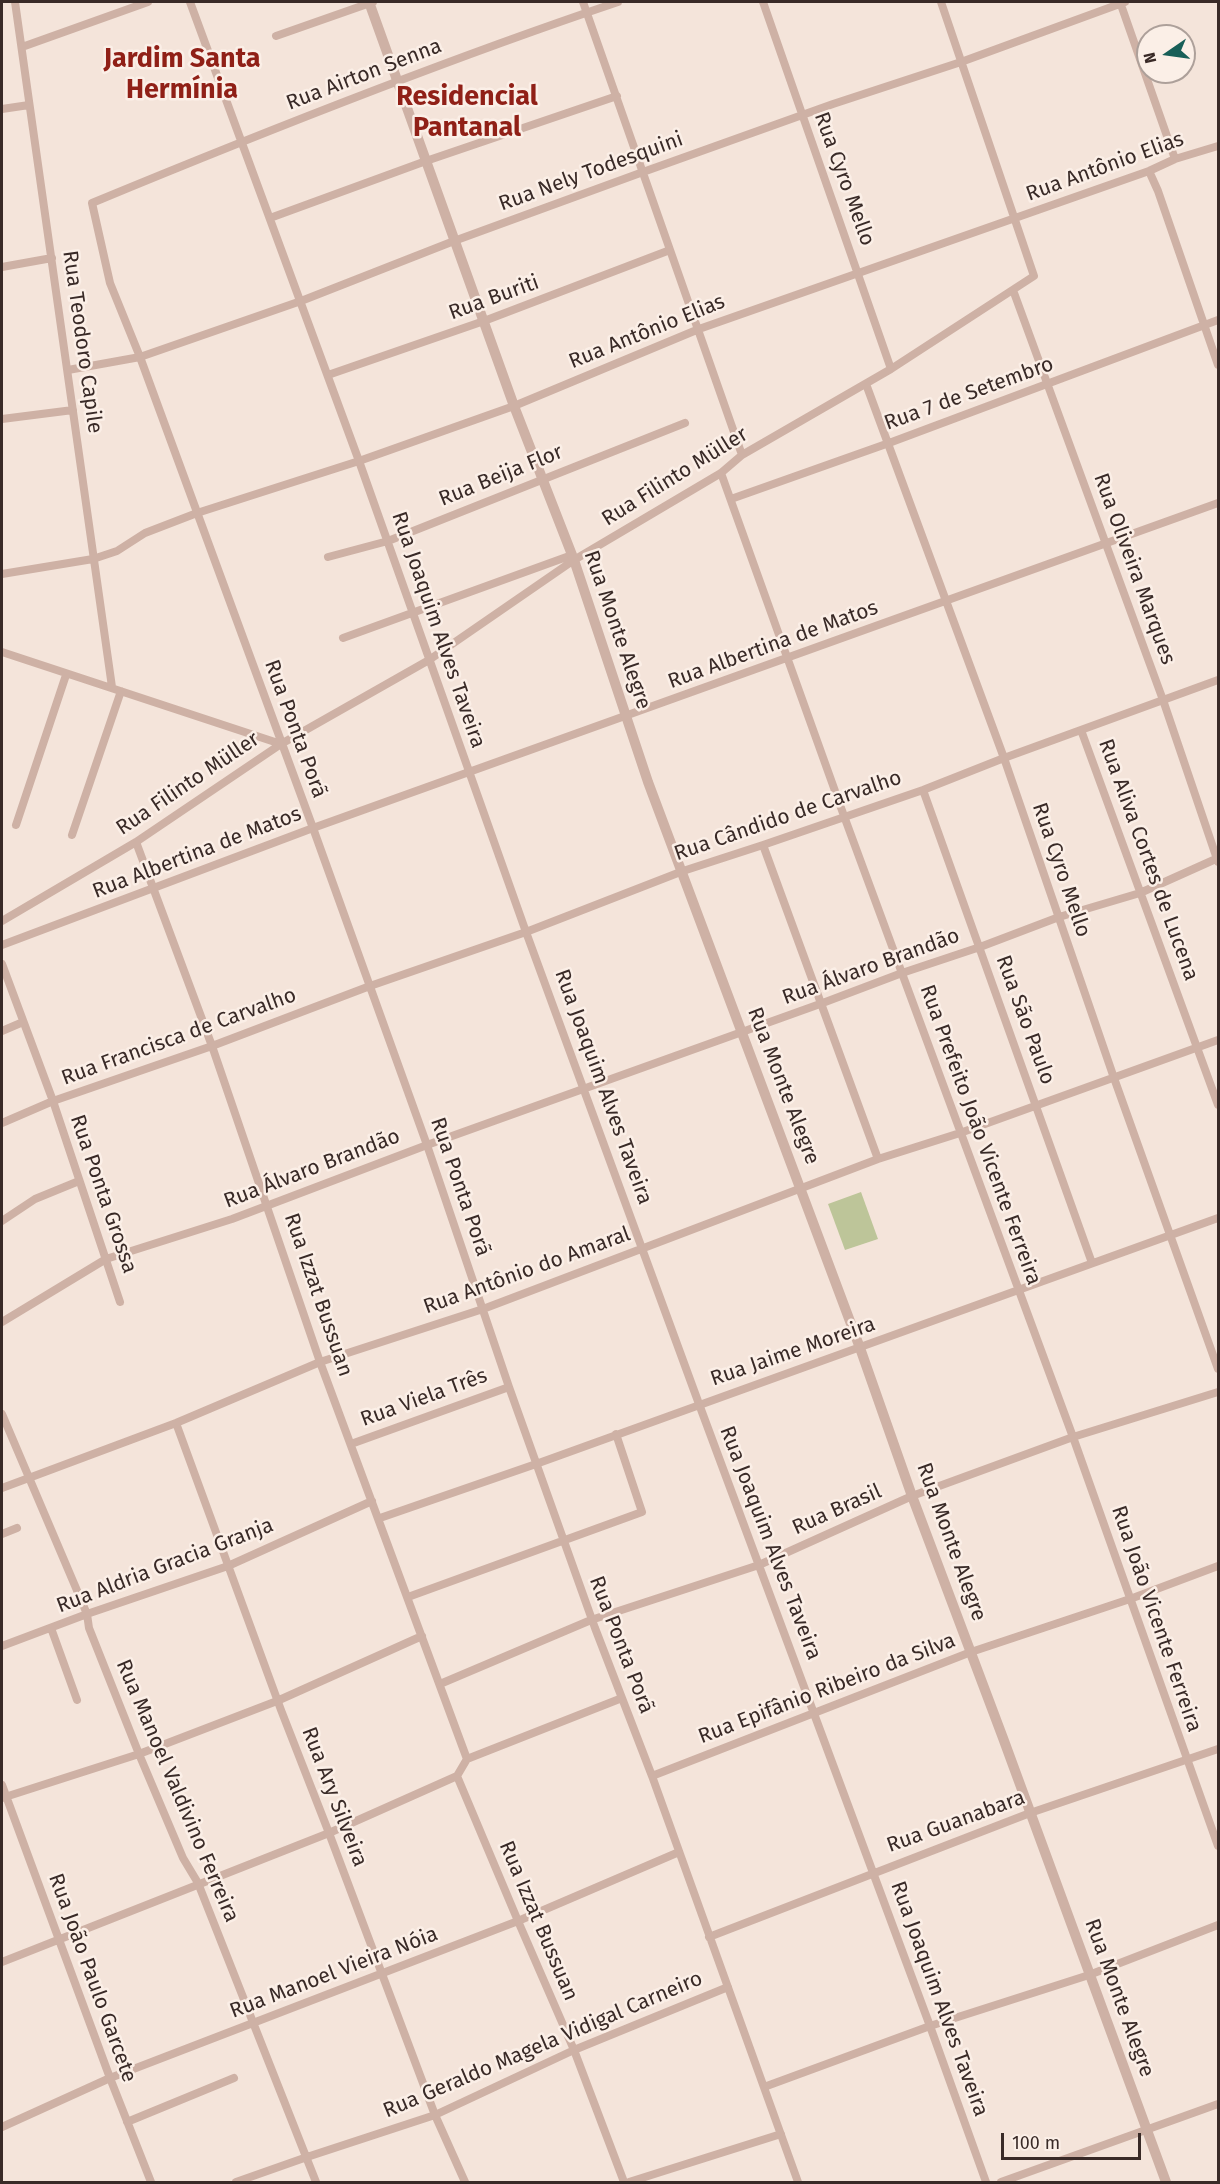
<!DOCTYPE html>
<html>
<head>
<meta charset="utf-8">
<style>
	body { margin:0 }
	#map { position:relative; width:1220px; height:2184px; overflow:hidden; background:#f4e4da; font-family:"Fira Sans",sans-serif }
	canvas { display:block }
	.frame { position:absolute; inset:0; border:3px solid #392a27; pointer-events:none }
	.north { position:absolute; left:1136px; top:24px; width:60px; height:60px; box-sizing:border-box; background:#fbefe7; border:2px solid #ada09a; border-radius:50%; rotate:257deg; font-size:16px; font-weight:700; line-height:24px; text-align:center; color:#392a27 }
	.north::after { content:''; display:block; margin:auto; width:21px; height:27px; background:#185f58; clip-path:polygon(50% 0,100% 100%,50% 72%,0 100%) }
	.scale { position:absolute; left:1001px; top:2133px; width:140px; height:27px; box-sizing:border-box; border:3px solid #392a27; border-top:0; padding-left:8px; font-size:18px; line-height:21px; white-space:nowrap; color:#392a27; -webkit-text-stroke:4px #fbefe7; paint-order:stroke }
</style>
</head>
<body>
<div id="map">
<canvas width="1220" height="2184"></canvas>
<div class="frame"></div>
<div class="north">N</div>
<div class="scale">100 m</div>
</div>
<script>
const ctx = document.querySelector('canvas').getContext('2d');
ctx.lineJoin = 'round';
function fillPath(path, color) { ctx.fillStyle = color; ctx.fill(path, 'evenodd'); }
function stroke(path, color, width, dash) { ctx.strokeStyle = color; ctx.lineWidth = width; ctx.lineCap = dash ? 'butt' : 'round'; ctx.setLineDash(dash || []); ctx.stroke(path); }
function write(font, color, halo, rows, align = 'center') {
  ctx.font = font + ' "Fira Sans",sans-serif'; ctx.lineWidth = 5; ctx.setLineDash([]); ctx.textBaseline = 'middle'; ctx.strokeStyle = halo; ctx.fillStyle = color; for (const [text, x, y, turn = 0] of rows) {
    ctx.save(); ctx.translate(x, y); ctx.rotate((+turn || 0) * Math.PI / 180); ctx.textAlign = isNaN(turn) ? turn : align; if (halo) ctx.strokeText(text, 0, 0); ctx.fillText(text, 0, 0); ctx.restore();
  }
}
const green = new Path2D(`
	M861,1192L878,1239L845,1250L828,1204Z`);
const minor = new Path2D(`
	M15,2L112,687
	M190,2L359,461L526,932L699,1404L930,2026L986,2182
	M583,2L742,455
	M618,2C440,62 266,131 92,203L110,283L140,357L313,828L427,1145L509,1387L595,1628L652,1776L798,2182
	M763,2L891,369
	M1120,2L1175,159
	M276,36L373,2
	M22,47L148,2
	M2,109L29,105
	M1149,171L1158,191L1218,365
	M270,218L426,161L617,96
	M2,267L52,258
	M1013,290L1163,700L1218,862
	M68,370L140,357L301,301L454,241L643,172L833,104L961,62L1125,2
	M328,375L484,321L670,250
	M866,384L1004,758L1114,1078L1218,1369
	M2,419L73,410
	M721,473L844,816L1073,1437L1218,1846
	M731,499L889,443L1218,320
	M328,557L388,541L685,423
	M2,574L93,559L117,551L145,533L197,513L359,461L514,406L699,329L1149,171L1175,159L1218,146
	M343,638L572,555
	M2,652L281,744
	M1081,730L1218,1105
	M923,790L1092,1263
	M16,825L66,675
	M72,835L121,691
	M136,842L212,1046L320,1362L467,1759
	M763,845L878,1159
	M2,921L136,842L281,744L429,660L574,560L721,473L742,455L891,369L1034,276L941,2
	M2,945L313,828L1218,503
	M2,964L53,1101L120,1302
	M2,1031L23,1022
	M2,1123L53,1101L212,1046L370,986L526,932L683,871L763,845L923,790L1004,758L1218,680
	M2,1221L35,1199L79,1181
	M2,1322L106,1259L232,1219L427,1145L820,1004L902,973L980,947L1059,917L1140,893L1218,858
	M2,1414L87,1614L89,1628L139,1754L183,1858L198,1883L316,2182
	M176,1423L281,1710L329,1833L435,2115L465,2182
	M351,1444L509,1387
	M2,1488L176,1423L320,1362L483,1309L878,1159L960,1133L1218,1040
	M380,1518L536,1464L1218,1218
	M2,1534L17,1528
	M408,1597L642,1512L616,1434
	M51,1628L77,1700
	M2,1646L87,1614L228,1566L372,1501
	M440,1684L591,1620L759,1565L912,1496L1073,1437L1218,1392
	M457,1776L518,1921L574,2050L624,2182
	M652,1776L971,1652L1130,1599L1218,1566
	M2,1785L110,2078L151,2182
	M2,1798L139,1754L277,1701L422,1636
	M709,1937L1030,1813L1218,1749
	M2,1962L329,1833L457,1776L467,1759L622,1698
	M764,2087L930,2026L1089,1975L1218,1925
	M127,2122L234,2078
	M2,2127L110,2078L518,1921L679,1852
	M236,2182L307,2157L435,2115L574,2050L728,1987
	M629,2182L781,2134
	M1001,2182L1218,2104`);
const tertiary = new Path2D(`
	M369,2L514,406L574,560L648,782L860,1348L912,1496L1003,1738L1166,2182`);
const streetNames = [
	["Rua Airton Senna",364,75,-21],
	["Rua Antônio Elias",1105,167,-20],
	["Rua Nely Todesquini",591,172,-20],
	["Rua Cyro Mello",844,179,70],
	["Rua Buriti",494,298,-20],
	["Rua Antônio Elias",647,332,-22],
	["Rua Teodoro Capile",82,342,82],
	["Rua 7 de Setembro",969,394,-20],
	["Rua Beija Flor",501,476,-22],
	["Rua Filinto Müller",675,477,-32],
	["Rua Oliveira Marques",1134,569,70],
	["Rua Joaquim Alves Taveira",438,630,71],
	["Rua Monte Alegre",617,630,71],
	["Rua Albertina de Matos",773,645,-20],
	["Rua Ponta Porã",295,729,70],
	["Rua Filinto Müller",188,784,-34],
	["Rua Cândido de Carvalho",788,816,-19],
	["Rua Albertina de Matos",197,853,-21],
	["Rua Aliva Cortes de Lucena",1148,860,70],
	["Rua Cyro Mello",1061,870,71],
	["Rua Álvaro Brandão",871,967,-20],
	["Rua São Paulo",1025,1020,70],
	["Rua Francisca de Carvalho",179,1037,-20],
	["Rua Monte Alegre",783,1086,69],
	["Rua Joaquim Alves Taveira",603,1087,70],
	["Rua Prefeito João Vicente Ferreira",980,1135,70],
	["Rua Álvaro Brandão",312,1169,-21],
	["Rua Ponta Porã",460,1187,71],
	["Rua Ponta Grossa",103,1194,71],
	["Rua Antônio do Amaral",527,1271,-20],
	["Rua Izzat Bussuan",318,1295,71],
	["Rua Jaime Moreira",793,1352,-19],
	["Rua Viela Três",424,1398,-20],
	["Rua Brasil",837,1510,-24],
	["Rua Monte Alegre",951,1542,70],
	["Rua Joaquim Alves Taveira",770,1543,69],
	["Rua Aldria Gracia Granja",165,1566,-21],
	["Rua João Vicente Ferreira",1156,1619,71],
	["Rua Ponta Porã",621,1645,69],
	["Rua Epifânio Ribeiro da Silva",827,1689,-21],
	["Rua Manoel Valdivino Ferreira",177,1791,67],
	["Rua Ary Silveira",334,1797,69],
	["Rua Guanabara",956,1822,-20],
	["Rua Izzat Bussuan",538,1921,67],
	["Rua Manoel Vieira Nóia",334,1973,-21],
	["Rua João Paulo Garcete",92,1978,70],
	["Rua Monte Alegre",1119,1998,70],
	["Rua Joaquim Alves Taveira",939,1999,70],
	["Rua Geraldo Magela Vidigal Carneiro",543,2045,-23]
];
const districtNames = [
	["Jardim Santa",182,59],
	["Hermínia",182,90],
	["Residencial",467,97],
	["Pantanal",467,128]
];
fillPath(green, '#bdc599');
stroke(minor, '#ceb1a5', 8);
stroke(tertiary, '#ceb1a5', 10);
write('21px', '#392a27', '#fbefe7', streetNames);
write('bold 27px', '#902017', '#fbefe7', districtNames);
</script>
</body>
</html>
